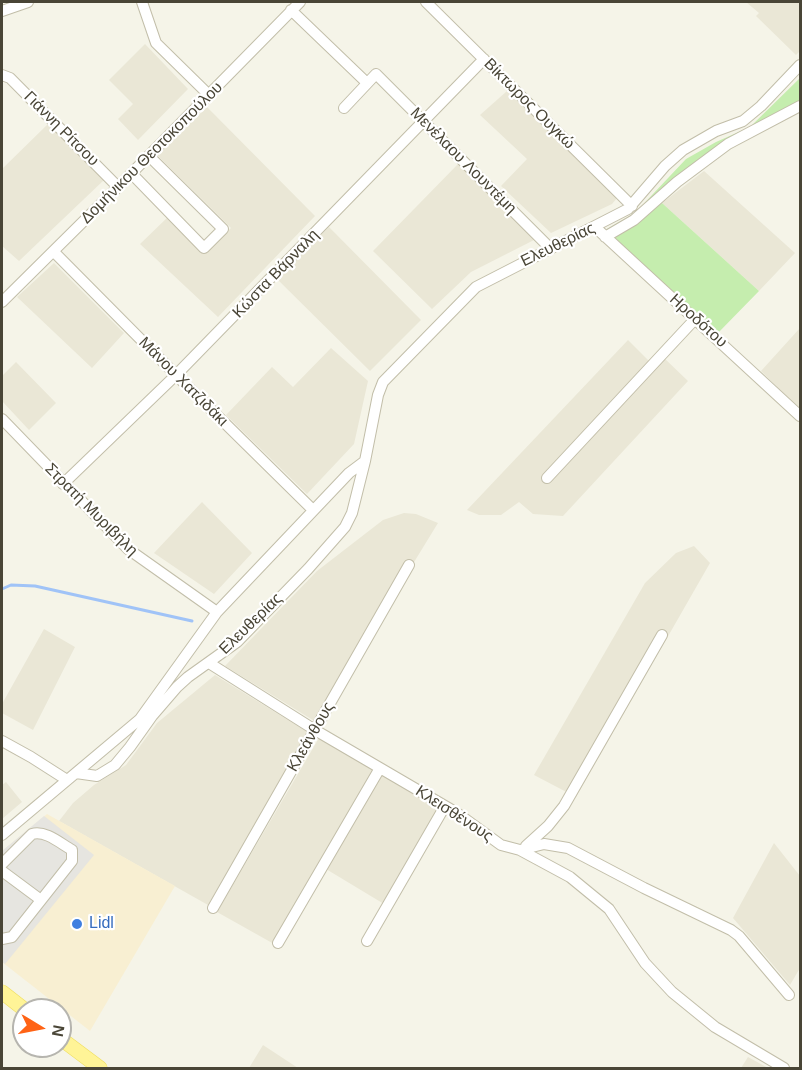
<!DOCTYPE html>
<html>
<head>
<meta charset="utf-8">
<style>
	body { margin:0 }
	#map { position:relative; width:802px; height:1070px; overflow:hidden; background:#f5f4e8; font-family:Arial,sans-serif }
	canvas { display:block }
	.frame { position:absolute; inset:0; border:3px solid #494536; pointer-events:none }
	.north { position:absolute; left:12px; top:998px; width:60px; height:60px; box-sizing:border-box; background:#fff; border:2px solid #b6b5af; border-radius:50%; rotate:100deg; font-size:16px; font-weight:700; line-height:24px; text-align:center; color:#494536 }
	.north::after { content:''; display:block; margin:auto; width:21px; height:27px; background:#ff6315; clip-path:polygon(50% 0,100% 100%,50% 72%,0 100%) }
</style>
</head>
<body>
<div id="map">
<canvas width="802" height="1070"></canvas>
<div class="frame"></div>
<div class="north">N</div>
</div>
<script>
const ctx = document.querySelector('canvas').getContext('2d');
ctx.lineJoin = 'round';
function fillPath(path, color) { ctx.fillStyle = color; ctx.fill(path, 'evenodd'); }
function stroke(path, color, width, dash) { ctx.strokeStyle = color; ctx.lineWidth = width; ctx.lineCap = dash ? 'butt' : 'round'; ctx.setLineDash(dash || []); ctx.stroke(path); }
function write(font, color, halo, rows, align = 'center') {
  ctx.font = font + ' Arial,sans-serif'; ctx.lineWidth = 4.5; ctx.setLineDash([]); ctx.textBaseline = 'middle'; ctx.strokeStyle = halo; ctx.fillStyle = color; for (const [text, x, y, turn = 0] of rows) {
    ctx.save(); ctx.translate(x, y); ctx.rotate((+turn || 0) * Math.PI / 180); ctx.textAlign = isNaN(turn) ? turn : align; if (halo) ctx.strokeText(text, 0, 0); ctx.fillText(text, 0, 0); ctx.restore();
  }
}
const residential = new Path2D(`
	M746,2H800V51L796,55L756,16L759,13Z
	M145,44L188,89L138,140L118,119L133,104L109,80Z
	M507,91L617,198L612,204L551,233L501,186L527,159L480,115Z
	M207,107L315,216L218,317L140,244L169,216L206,252L231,228L157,155Z
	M48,124L104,180L19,261L2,246V169Z
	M459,163L536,239L471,272L432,309L373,251Z
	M704,171L795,253L759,291L662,203Z
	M329,227L421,320L370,371L277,279Z
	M54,263L124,333L92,368L17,297Z
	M800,328V410L761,371Z
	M628,340L654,366L663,357L688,381L563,516L533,514L519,502L501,515H479L467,510Z
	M331,348L368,381L354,444L307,494L226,415L272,367L293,387Z
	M16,362L56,403L29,430L2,401V376Z
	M202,502L252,553L214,594L154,553Z
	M404,513L416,514L438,523L316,722L225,666L317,571L383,520Z
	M694,546L710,563L576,797L534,775L645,583L676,553Z
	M44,629L75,647L33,730L2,713V704Z
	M215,675L309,733L208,905L59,821L73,803L94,785L126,765L157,723Z
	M319,738L375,770L274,944L217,912Z
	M381,774L439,807L384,904L326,869Z
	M6,782L22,802L2,819V785Z
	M774,843L800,876V968L790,985L733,918Z
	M263,1045L298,1068H249Z
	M748,1057L768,1068H741Z`);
const commercial = new Path2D(`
	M47,814L175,886L90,1031L2,962V851Z`);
const green = new Path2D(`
	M800,78V104L705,155L664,187L647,206L609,232L607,229L635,213L686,159L716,142L750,127Z
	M662,203L759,291L718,333L613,238Z`);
const parking = new Path2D(`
	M44,816L94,855L5,964L2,962V851Z`);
const stream = new Path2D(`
	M2,589L11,585L35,586L192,621`);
const minor = new Path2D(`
	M142,2L156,43L209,95
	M426,2L632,206
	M291,10L367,83
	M2,11L28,2
	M2,75L10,78L118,187
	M344,108L376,74L550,248
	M132,174L204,248L223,229L149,156
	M595,227L800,416
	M605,237L634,220L677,182L728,144L800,106
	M54,252L176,375L313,510
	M2,302L118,187L300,2
	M2,419L128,549L217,612
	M547,478L696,318
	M63,484L176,375L484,59
	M209,663L315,730L457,813L501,845L520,850L544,844L568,848L644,888L731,930L739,936L789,995
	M2,741L31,757L67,780
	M76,773L97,776L115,765L130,747L152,716L177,687L188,677L237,642L308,569L345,527L352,513L365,461L378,395L383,382L476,287L628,209L665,166L683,150L716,131L743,121L761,106L800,65
	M2,835L140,719L217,612L349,473L365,461
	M526,846L548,826L564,806L662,635
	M520,850L570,877L609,909L645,963L672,992L715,1027L784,1068
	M2,864L32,834C46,830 61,844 72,850V861L12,937L2,939
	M2,871L41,900
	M213,908L409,565
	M367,941L445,806
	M278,943L380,768`);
const major = new Path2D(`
	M2,992L25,1010
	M60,1038L100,1068`);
const markers = [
	[77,924,6,"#3f7fe0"]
];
const streetNames = [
	["Βίκτωρος Ουγκώ",529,104,45],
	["Γιάννη Ρίτσου",61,129,45],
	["Δομήνικου Θεοτοκοπούλου",152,153,-45],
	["Μενέλαου Λουντέμη",463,161,45],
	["Ελευθερίας",558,245,-26],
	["Κώστα Βάρναλη",276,274,-46],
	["Ηροδότου",698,321,42],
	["Μάνου Χατζιδάκι",183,382,45],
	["Στρατή Μυριβήλη",91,510,45],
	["Ελευθερίας",251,624,-44],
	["Κλεάνθους",311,737,-60],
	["Κλεισθένους",454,814,33]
];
const shopNames = [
	["Lidl",89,924]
];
fillPath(residential, '#eae7d6');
fillPath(commercial, '#f8efd2');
fillPath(green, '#c5edae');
fillPath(parking, '#e6e5e0');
stroke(stream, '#a0c3f7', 3);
stroke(minor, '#c2bea9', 12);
stroke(major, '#eedd5d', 15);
stroke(minor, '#fff', 10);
stroke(major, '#fff497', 14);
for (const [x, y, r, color] of markers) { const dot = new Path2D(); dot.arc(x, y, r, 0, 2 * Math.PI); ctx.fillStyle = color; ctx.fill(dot); stroke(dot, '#fff', 2); }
write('16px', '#494536', '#fff', streetNames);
write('16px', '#366cbe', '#fff', shopNames, 'left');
</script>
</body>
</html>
